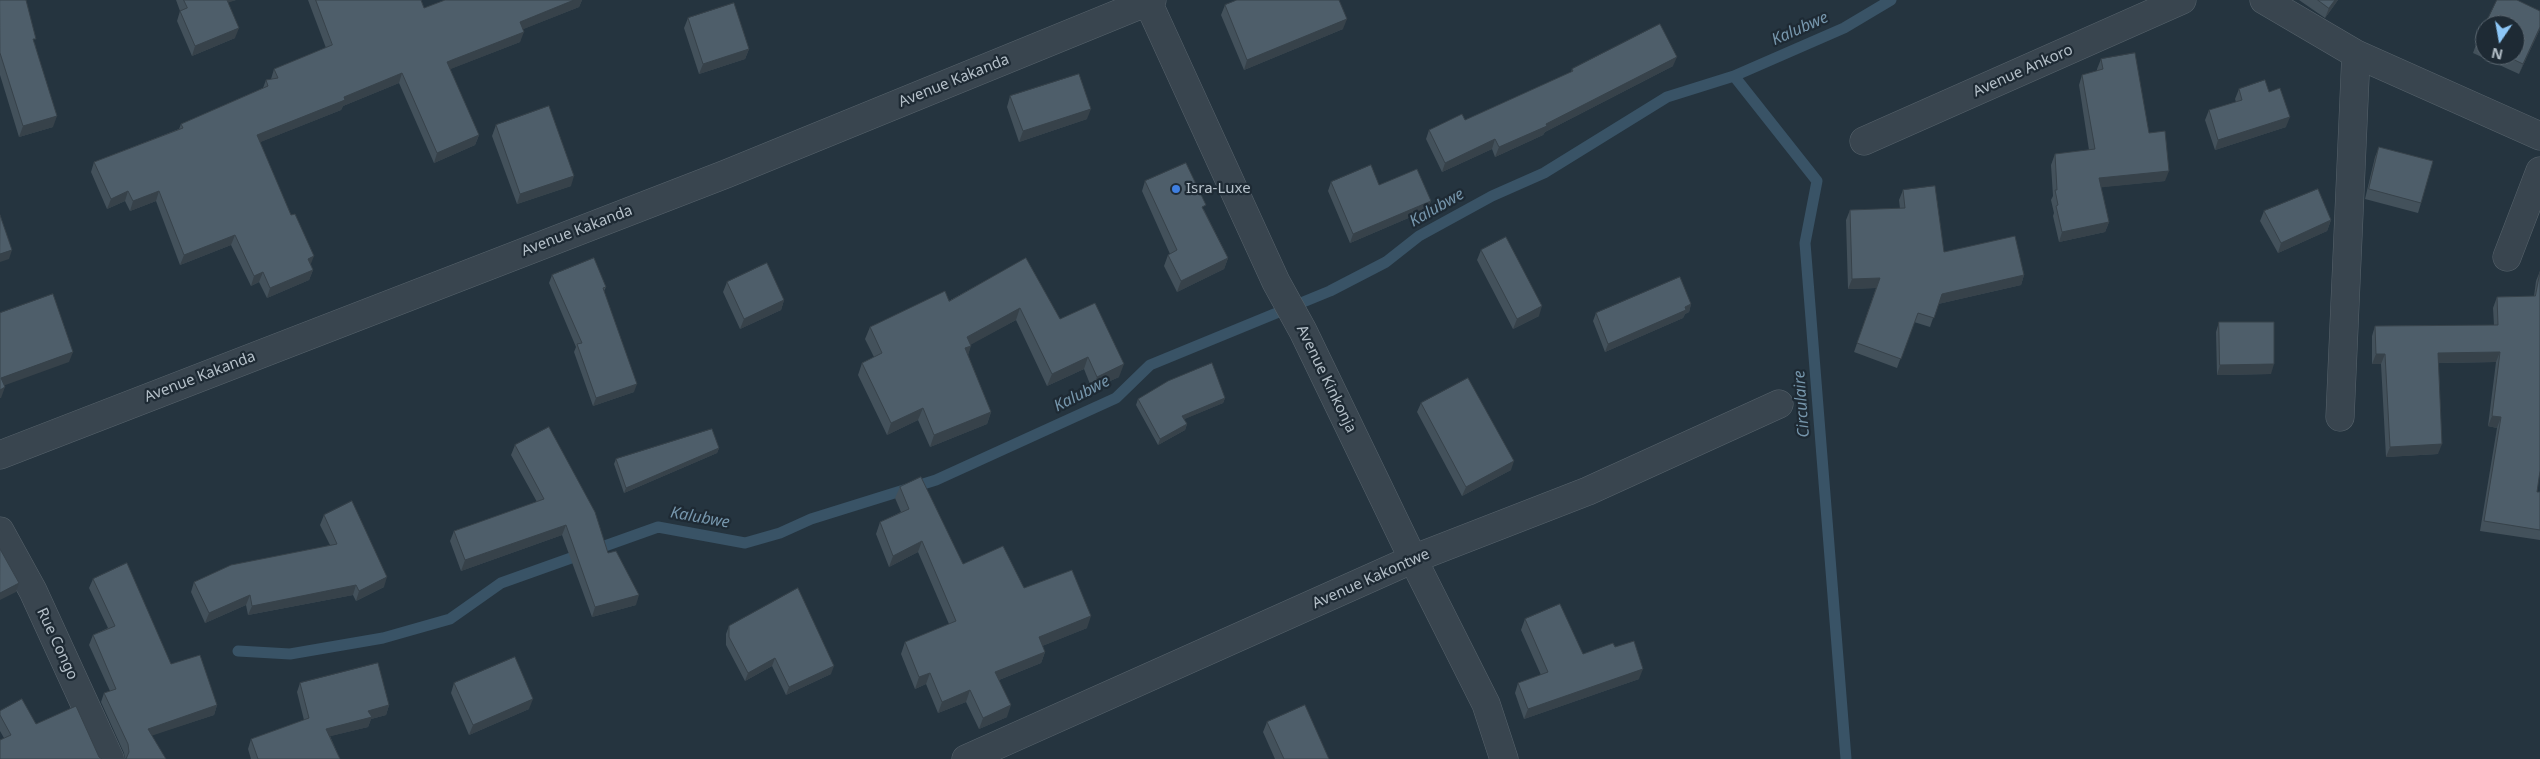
<!DOCTYPE html>
<html>
<head>
<meta charset="utf-8">
<style>
	body { margin:0 }
	#map { position:relative; width:2540px; height:759px; overflow:hidden; background:#25343f; font-family:"Noto Sans",sans-serif }
	canvas { display:block }
	.north { position:absolute; left:2475px; top:15px; width:50px; height:50px; box-sizing:border-box; background:#1e2a34; border:1px solid #5a6670; border-radius:50%; rotate:192deg; font-size:14px; font-weight:700; line-height:20px; text-align:center; color:#b5c0c9 }
	.north::after { content:''; display:block; margin:auto; width:18px; height:22px; background:#8dc7f7; clip-path:polygon(50% 0,100% 100%,50% 72%,0 100%) }
</style>
</head>
<body>
<div id="map">
<canvas width="2540" height="759"></canvas>
<div class="north">N</div>
</div>
<script>
const ctx = document.querySelector('canvas').getContext('2d');
ctx.lineJoin = 'round';
function stroke(path, color, width, dash) { ctx.strokeStyle = color; ctx.lineWidth = width; ctx.lineCap = dash ? 'butt' : 'round'; ctx.setLineDash(dash || []); ctx.stroke(path); }
function fillPath(path, color) { ctx.fillStyle = color; ctx.fill(path, 'evenodd'); }
function write(font, color, halo, rows, align = 'center') {
  ctx.font = font + ' "Noto Sans",sans-serif'; ctx.lineWidth = 4.5; ctx.setLineDash([]); ctx.textBaseline = 'middle'; ctx.strokeStyle = halo; ctx.fillStyle = color; for (const [text, x, y, turn = 0] of rows) {
    ctx.save(); ctx.translate(x, y); ctx.rotate((+turn || 0) * Math.PI / 180); ctx.textAlign = isNaN(turn) ? turn : align; if (halo) ctx.strokeText(text, 0, 0); ctx.fillText(text, 0, 0); ctx.restore();
  }
}
const stream = new Path2D(`
	M1734,76L1817,181L1805,243L1846,759
	M238,651L290,654L383,638L450,619L501,583L658,527L745,543L780,533L811,519L936,480L1116,398L1150,365L1330,291L1386,262L1419,236L1492,196L1544,173L1667,97L1734,76L1844,28L1891,0`);
const minor = new Path2D(`
	M1147,0L1276,282L1303,331L1413,559L1486,704L1504,759
	M2264,0L2356,54L2540,136
	M1864,141L2182,0
	M2507,257L2540,171
	M2340,417L2356,54
	M0,455L726,174L1152,0
	M0,531L33,591L110,759
	M966,759L1413,559L1588,491L1779,404`);
const wall = new Path2D(`
	M0,0L35,44L53,127L19,137L0,75Z
	M176,0H236L228,2L235,38L192,56L177,21L180,11Z
	M308,0H421L424,8L445,0H582L579,7L523,29L520,42L450,69L479,135L475,145L434,163L399,83L343,106L341,110L260,142L313,270L309,280L267,298L259,282L251,286L231,245L180,265L156,201L130,211L125,201L107,209L91,172L94,162L179,129L181,124L263,88L266,80L271,79L274,69L326,48Z
	M2299,0H2338L2325,18Z
	M1225,5L1343,29L1244,70L1221,15Z
	M2540,11V29L2519,74L2473,53L2477,42L2485,26V55H2515Z
	M688,18L749,49L745,59L699,74L684,28Z
	M2101,59L2149,133L2165,181L2101,187L2109,222L2105,232L2059,242L2053,216L2054,213L2051,200L2053,196L2051,165L2055,154L2089,150L2079,85L2082,75L2097,71V69Z
	M1673,66L1545,132L1543,135L1495,157L1492,149L1442,172L1426,139L1429,130L1465,120L1571,72L1572,69Z
	M2239,89L2269,92L2286,127L2215,150L2205,120L2209,110L2236,102L2235,99Z
	M1010,96L1087,119L1019,142L1007,107Z
	M496,125L571,186L517,204L492,136Z
	M2379,147L2421,203L2418,213L2365,199L2375,157Z
	M1145,181L1204,210L1228,258L1224,269L1177,292L1164,266L1168,255L1170,254L1142,191Z
	M1331,182L1431,201L1427,210L1350,243L1328,191Z
	M1903,190L1944,252L2024,275L2021,285L1938,304L1930,327L1914,322L1897,368L1854,352L1876,288L1848,289L1846,220L1850,210L1900,209L1899,200Z
	M2264,211L2331,220L2327,231L2278,253L2260,221Z
	M1481,250L1539,316L1513,329L1477,260Z
	M1026,258L1060,319L1119,377L1092,389L1084,369L1047,386L1016,320L971,344L968,355L991,412L987,424L930,447L918,420L887,435L858,375L862,363L874,357L865,339L870,327L949,301Z
	M2540,271L2537,492H2540V540L2480,531L2497,428L2488,426L2496,362L2438,363V454L2386,457L2381,364H2372V336L2375,326L2494,325L2493,308L2497,297L2534,296L2536,281Z
	M552,275L606,287L604,291L634,392L593,406L574,352L576,347L549,283Z
	M727,282L784,300L781,310L740,329L723,292Z
	M1691,304L1689,312L1685,314L1683,318L1605,352L1593,321L1596,313Z
	M2219,322L2271,374L2217,375L2216,332Z
	M1225,398L1223,403L1184,419L1187,424L1185,430L1158,445L1136,405L1138,399Z
	M1421,403L1511,470L1462,496L1417,412Z
	M515,445L608,553L636,605L592,617L562,535L461,571L450,541L454,531L537,502L511,455Z
	M719,448L717,453L624,493L614,464L616,459Z
	M900,487L963,564L1024,588L1087,628L1042,646L1045,652L1041,663L999,680L1007,717L979,729L966,702L938,713L926,684L915,689L901,654L905,642L949,624L918,552L889,567L876,534L880,522L901,512L895,498Z
	M324,515L384,587L356,601L353,595L248,615L246,605L205,623L191,592L194,582L330,545L320,525Z
	M93,579L171,664L217,705L214,715L152,735L125,759L124,753L101,702L104,693L110,691L89,645L93,635L108,628L89,588Z
	M1525,619L1583,654L1639,679L1524,719L1515,693L1518,683L1541,675L1521,630Z
	M729,626L831,674L786,695L772,666L745,681L726,645V634Z
	M300,683L389,705L386,715L371,719L368,727L330,736L340,759H251L248,749L251,739L304,720L297,692Z
	M454,683L529,709L469,735L451,693Z
	M0,711L36,724L99,757L4,738L0,731Z
	M1267,722L1329,759H1275L1263,732Z`);
const shadedWall = new Path2D(`
	M223,0H236L221,5Z
	M574,0H582L579,7L516,32L520,22Z
	M2335,0H2338L2325,18L2329,8Z
	M1347,19L1343,29L1244,70L1247,60Z
	M2540,27V29L2519,74L2523,64Z
	M239,28L235,38L192,56L195,46Z
	M524,32L520,42L443,72L447,62Z
	M749,49L745,59L699,74L703,64Z
	M1677,57L1673,66L1545,132L1543,135L1495,157L1499,147Z
	M402,73L399,83L343,106L341,110L253,145L257,135L344,97Z
	M1091,109L1087,119L1019,142L1023,131Z
	M57,116L53,127L19,137L23,126Z
	M2290,117L2286,127L2215,150L2218,140Z
	M479,135L475,145L434,163L437,153Z
	M1495,139L1492,149L1442,172L1445,163Z
	M2169,171L2165,181L2095,188L2099,178Z
	M574,176L571,186L517,204L520,194Z
	M128,191L125,201L107,209L111,199Z
	M159,191L156,201L130,211L133,201Z
	M1431,201L1427,210L1350,243L1353,234Z
	M2331,220L2327,231L2278,253L2281,243Z
	M2109,222L2105,232L2059,242L2062,232Z
	M235,235L231,245L180,265L184,255Z
	M12,250L9,259L0,262V254Z
	M314,256L310,266L308,259Z
	M1228,258L1224,269L1177,292L1181,281Z
	M313,270L309,280L267,298L270,288Z
	M263,272L259,282L251,286L254,276Z
	M2024,275L2021,285L1938,304L1942,294Z
	M1880,278L1876,288L1848,289L1852,279Z
	M784,300L781,310L740,329L744,319Z
	M1691,304L1689,312L1685,314L1683,318L1605,352L1608,344Z
	M1542,306L1539,316L1513,329L1517,319Z
	M1020,308L1016,320L963,349L967,337Z
	M971,346L967,358L965,348Z
	M73,352L69,362L0,387L1,378Z
	M2500,352L2496,362L2434,363L2438,353Z
	M2376,354H2385L2381,364H2372Z
	M1088,357L1084,369L1047,386L1052,374Z
	M1124,364L1119,377L1092,389L1097,377Z
	M2274,364L2271,374L2217,375L2220,365Z
	M637,384L634,392L593,406L596,398Z
	M5,387L1,398H0V390Z
	M1225,398L1223,403L1180,421L1182,416Z
	M923,408L918,420L887,435L891,423Z
	M991,412L987,424L930,447L934,435Z
	M2492,416L2501,417L2497,428L2488,426Z
	M1187,424L1185,430L1158,445L1160,439Z
	M2442,444L2438,454L2386,457L2390,447Z
	M719,448L717,453L624,493L626,488Z
	M1514,461L1511,470L1462,496L1466,487Z
	M566,525L562,535L461,571L465,560Z
	M922,541L918,552L889,567L893,556Z
	M387,577L384,587L356,601L359,591Z
	M19,583L16,592L0,600V593Z
	M356,585L353,595L248,615L252,606Z
	M250,595L246,605L205,623L209,613Z
	M639,595L636,605L592,617L595,607Z
	M1091,616L1087,628L1035,649L1039,637Z
	M1045,652L1041,663L991,683L995,672Z
	M775,658L772,666L745,681L748,673Z
	M834,666L831,674L786,695L789,687Z
	M1643,669L1639,679L1524,719L1528,709Z
	M930,673L926,684L915,689L919,677Z
	M970,690L966,702L938,713L942,702Z
	M533,699L529,709L469,735L473,725Z
	M217,705L214,715L145,738L148,729Z
	M389,705L386,715L371,719L368,727L323,738L326,729L368,711Z
	M1011,705L1007,717L979,729L983,718Z`);
const building = new Path2D(`
	M0,0H26L36,39H33L57,116L23,126L0,53Z
	M184,0H227L239,28L195,46L180,11L187,8Z
	M316,0H421L424,8L445,0H574L520,22L524,32L447,62L479,135L437,153L402,73L344,97L345,100L257,135L291,215L295,214L314,256L308,259L313,270L270,288L263,272L254,276L235,235L184,255L159,191L133,201L128,191L111,199L94,162L183,128L181,124L268,86L266,80L278,78L274,69L332,45Z
	M1237,0H1339L1347,19L1247,60L1225,5Z
	M2318,0H2335L2329,8Z
	M2497,0H2517L2540,11V27L2523,64L2504,55H2515V25H2485Z
	M734,3L749,49L703,64L688,18Z
	M1660,24L1677,57L1546,124L1547,126L1499,147L1495,139L1445,163L1429,130L1462,114L1465,120L1573,71L1572,69Z
	M2485,26V46L2477,42Z
	M2135,53L2149,133L2165,131L2169,171L2099,178L2109,222L2062,232L2056,206L2058,205L2055,190H2057L2055,154L2095,149L2082,75L2103,69L2101,59Z
	M1079,74L1091,109L1023,131L1010,96Z
	M2265,80L2269,92L2280,88L2290,117L2218,140L2209,110L2242,100L2239,89Z
	M549,106L574,176L520,194L496,125Z
	M2379,147L2433,161L2421,203L2369,189Z
	M1186,163L1206,205L1202,207L1228,258L1181,281L1168,255L1177,250L1145,181Z
	M1371,165L1379,185L1417,169L1431,201L1353,234L1331,182Z
	M1935,186L1944,252L2015,236L2024,275L1942,294L1934,318L1918,313L1901,359L1857,343L1880,278L1852,279L1850,210L1905,208L1903,190Z
	M2318,189L2331,220L2281,243L2264,211Z
	M0,215L12,250L0,254Z
	M1506,237L1542,306L1517,319L1481,250Z
	M594,258L606,287L603,288L637,384L596,398L577,344L582,343L552,275Z
	M1026,258L1060,319L1095,303L1124,364L1097,377L1088,357L1052,374L1020,308L967,337L971,346L965,348L991,412L934,435L923,408L891,423L862,363L882,353L870,327L945,291L949,301Z
	M767,263L784,300L744,319L727,282Z
	M2540,272V471L2537,492H2540V530L2484,521L2501,417L2492,416L2500,352L2438,353L2442,444L2390,447L2385,354H2376L2375,326L2498,325L2497,297L2535,296Z
	M1680,277L1691,304L1685,307L1686,310L1608,344L1596,313Z
	M53,294L73,352L1,378L5,387L0,390V313Z
	M2219,322H2274V364L2220,365Z
	M1212,363L1225,398L1182,416L1187,424L1160,439L1138,399L1168,381Z
	M1468,378L1514,461L1466,487L1421,403Z
	M549,427L595,512L608,553L616,551L639,595L595,607L566,525L465,560L454,531L544,499L515,445Z
	M712,429L719,448L626,488L616,459Z
	M921,477L963,564L1003,546L1024,588L1072,570L1091,616L1039,637L1045,652L995,672L1011,705L983,718L970,690L942,702L930,673L919,677L905,642L956,621L922,541L893,556L880,522L909,509L900,487Z
	M352,501L387,577L359,591L356,585L252,606L250,595L209,613L194,582L231,565L337,544L324,515Z
	M0,549L19,583L0,593Z
	M127,563L171,664L200,655L217,705L148,729L166,759H126L129,752L128,744L104,693L116,689L93,635L115,626L93,579Z
	M798,588L834,666L789,687L775,658L748,673L729,637V626Z
	M1560,604L1583,654L1613,643L1615,647L1634,641L1643,669L1528,709L1518,683L1548,672L1525,619Z
	M515,657L533,699L473,725L454,683Z
	M378,663L389,705L368,711L372,717L326,729L340,759H258L251,739L309,718L300,683Z
	M22,699L36,724L76,706L99,757L102,759H0V740L11,735L0,715V711Z
	M1305,705L1329,759H1284L1267,722Z`);
const markers = [
	[1176,189,5,"#3f7fe0"]
];
const streetNames = [
	["Avenue Ankoro",2023,71,-24],
	["Avenue Kakanda",954,81,-22],
	["Avenue Kakanda",577,231,-21],
	["Avenue Kakanda",200,377,-21],
	["Avenue Kinkonja",1326,379,64],
	["Avenue Kakontwe",1371,579,-24],
	["Rue Congo",57,644,65]
];
const poiNames = [
	["Isra-Luxe",1186,189]
];
const waterNames = [
	["Kalubwe",1800,29,-24],
	["Kalubwe",1437,208,-30],
	["Kalubwe",1082,394,-27],
	["Circulaire",1802,404,-94],
	["Kalubwe",700,518,10]
];
stroke(stream, '#395366', 11);
stroke(minor, '#57636c', 29);
stroke(minor, '#39454f', 28);
fillPath(wall, '#43515b');
fillPath(shadedWall, '#37424a');
fillPath(building, '#4e5e6a');
stroke(building, '#37424a', 1);
for (const [x, y, r, color] of markers) { const dot = new Path2D(); dot.arc(x, y, r, 0, 2 * Math.PI); ctx.fillStyle = color; ctx.fill(dot); stroke(dot, '#1e2a34', 2); }
write('15px', '#b5c0c9', '#1e2a34', streetNames);
write('15px', '#b5c0c9', '#1e2a34', poiNames, 'left');
write('italic 16px', '#7696ac', '#1e2a34', waterNames);
</script>
</body>
</html>
